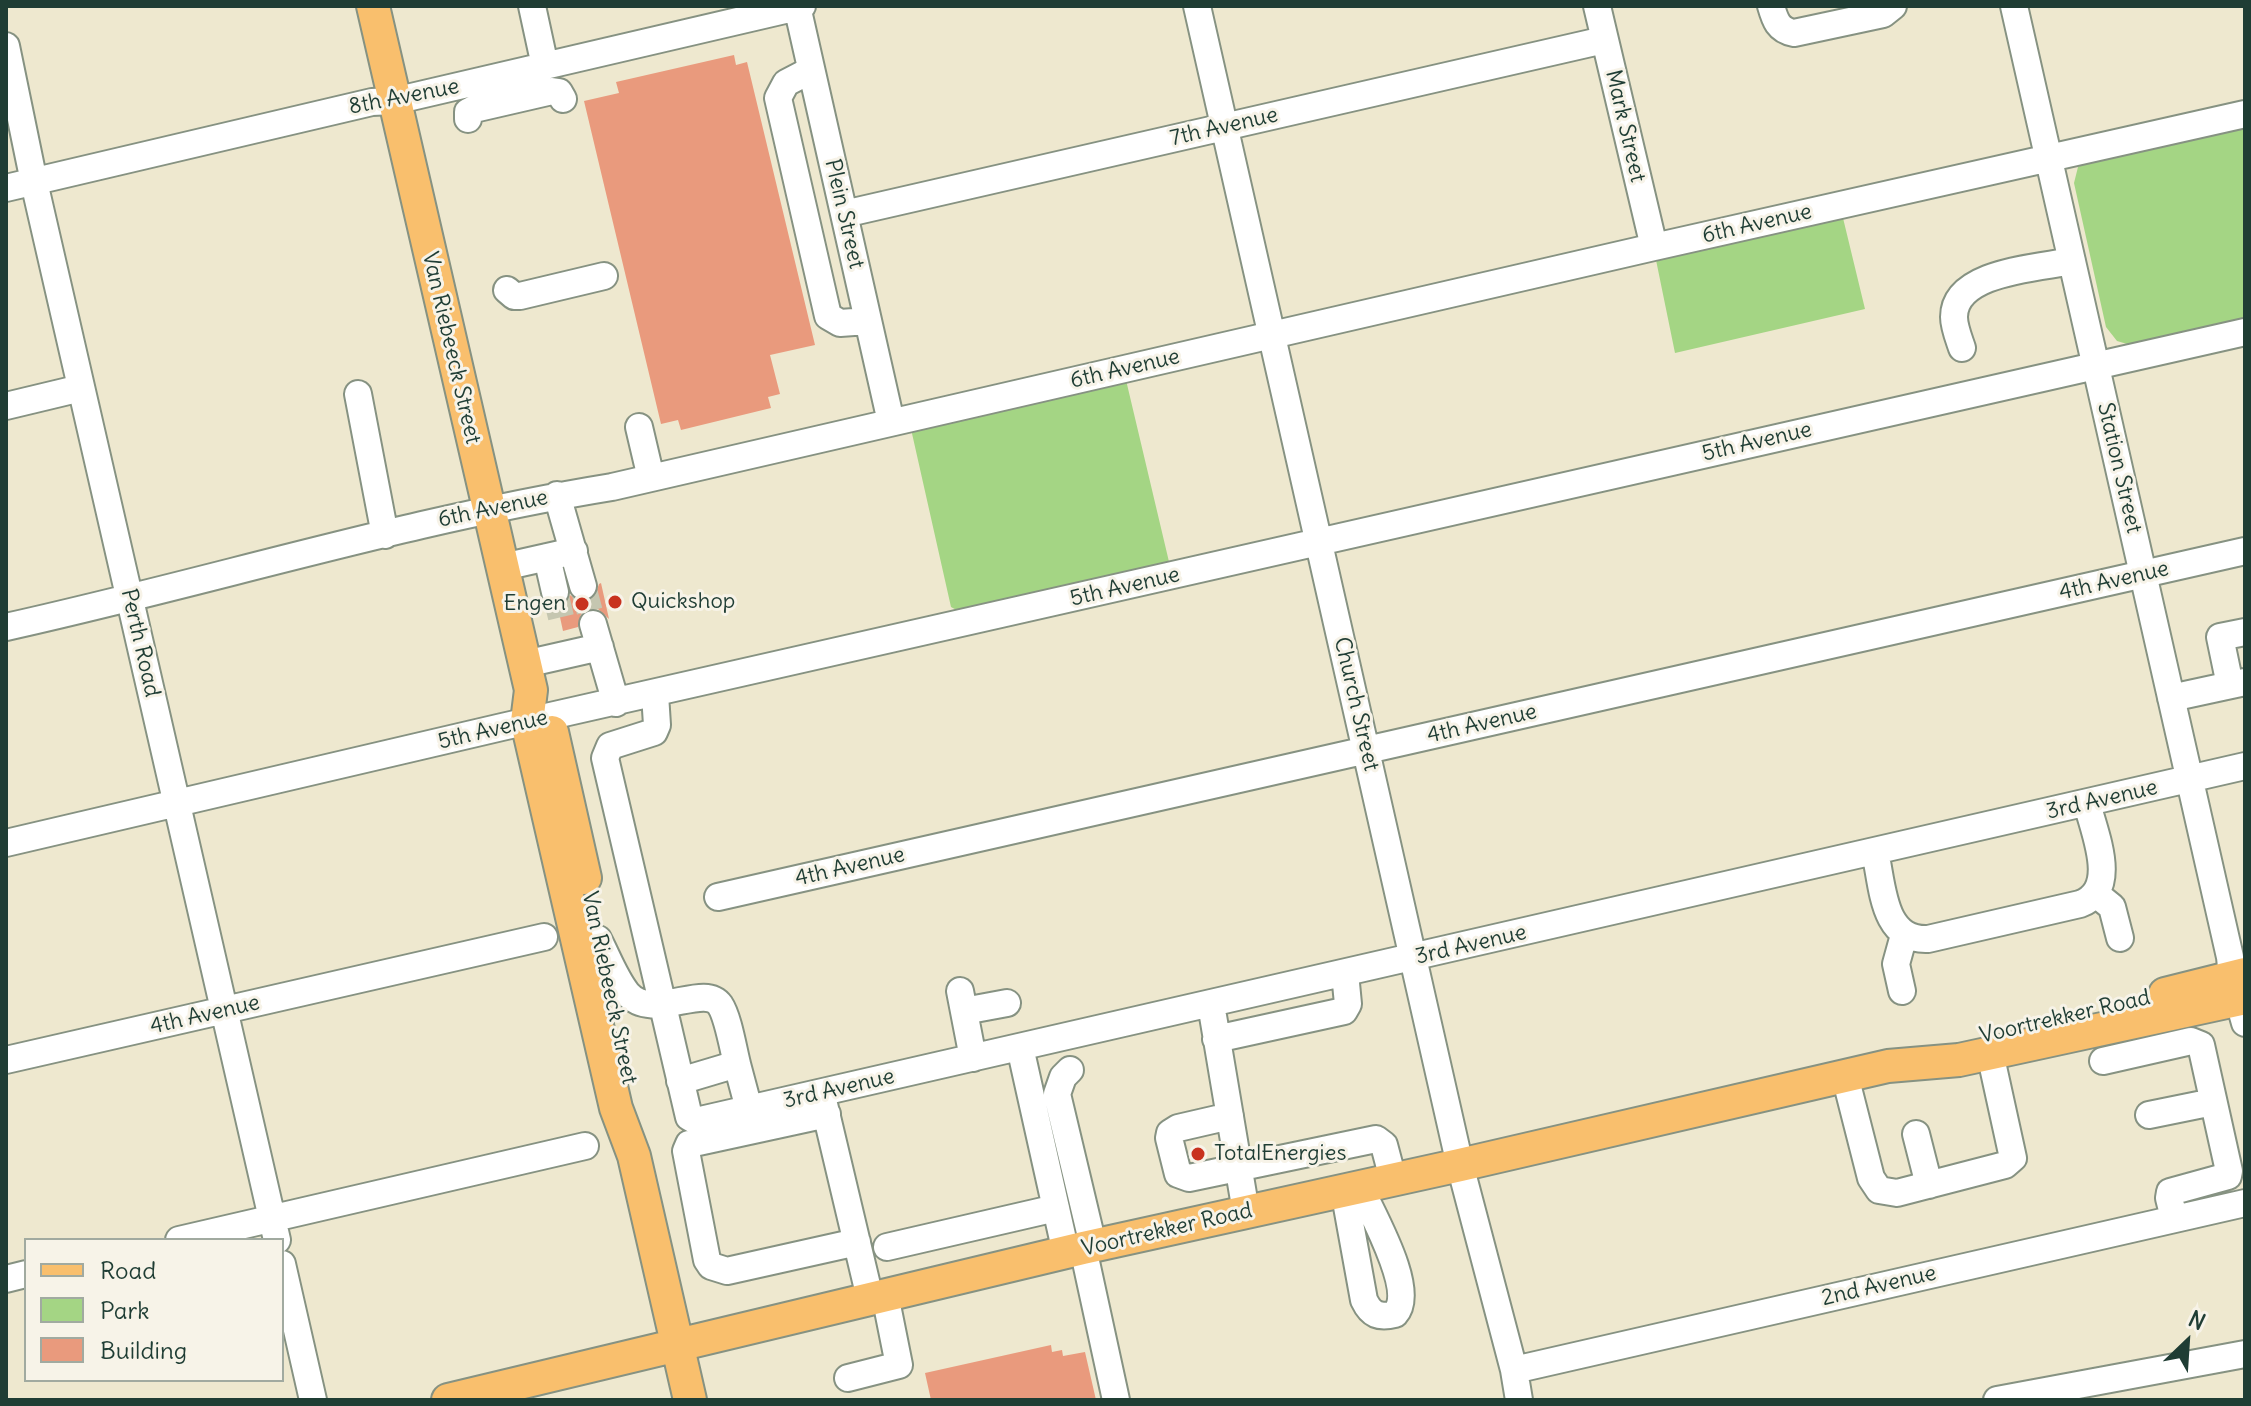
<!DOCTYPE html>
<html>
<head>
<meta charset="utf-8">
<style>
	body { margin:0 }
	#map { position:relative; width:2251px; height:1406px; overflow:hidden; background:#eee8cf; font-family:Delius,sans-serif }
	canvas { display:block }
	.frame { position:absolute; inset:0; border:8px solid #1f3d34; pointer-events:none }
	.legend { position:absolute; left:24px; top:1238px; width:260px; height:144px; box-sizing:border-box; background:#f7f3e8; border:2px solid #a1aaa0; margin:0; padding:10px 14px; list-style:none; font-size:24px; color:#1f3d34 }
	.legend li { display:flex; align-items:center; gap:16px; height:40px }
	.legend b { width:40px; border:2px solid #a1aaa0 }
	.north { position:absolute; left:2147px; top:1302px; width:80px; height:80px; -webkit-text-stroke:6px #f7f3e8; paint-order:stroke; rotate:25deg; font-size:22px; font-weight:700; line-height:32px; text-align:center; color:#1f3d34 }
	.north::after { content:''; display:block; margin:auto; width:28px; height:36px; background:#1f3d34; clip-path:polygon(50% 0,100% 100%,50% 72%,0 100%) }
</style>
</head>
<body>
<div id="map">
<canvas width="2251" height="1406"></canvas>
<div class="frame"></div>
<ul class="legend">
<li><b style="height:10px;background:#f9bf6d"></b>Road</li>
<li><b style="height:22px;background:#a4d584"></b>Park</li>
<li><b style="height:22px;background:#e99a7d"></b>Building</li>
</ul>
<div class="north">N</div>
</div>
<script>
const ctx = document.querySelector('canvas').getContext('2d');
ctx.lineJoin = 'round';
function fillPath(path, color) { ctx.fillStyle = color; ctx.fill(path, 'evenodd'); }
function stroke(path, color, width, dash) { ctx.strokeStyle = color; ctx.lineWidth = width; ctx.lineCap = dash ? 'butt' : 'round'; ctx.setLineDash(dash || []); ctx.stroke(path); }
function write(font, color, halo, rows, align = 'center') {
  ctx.font = font + ' Delius,sans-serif'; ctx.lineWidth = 6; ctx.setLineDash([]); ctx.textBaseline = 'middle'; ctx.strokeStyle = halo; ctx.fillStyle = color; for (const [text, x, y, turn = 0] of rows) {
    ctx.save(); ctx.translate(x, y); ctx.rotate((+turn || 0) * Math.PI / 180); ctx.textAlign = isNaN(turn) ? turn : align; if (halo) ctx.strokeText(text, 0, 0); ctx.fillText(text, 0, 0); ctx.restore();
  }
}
const green = new Path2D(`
	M2245,122V320L2134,346L2117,341L2106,327L2074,183L2078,167L2095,157Z
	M1843,218L1865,309L1675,353L1656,260Z
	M1126,380L1170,566L962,613L951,607L911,429Z`);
const building = new Path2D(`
	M734,55L736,65L747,62L815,345L770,355L780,394L768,397L771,408L681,430L678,420L661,424L584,101L619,93L616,82Z
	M601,583L609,619L598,609H589L581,614L578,627L563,631L558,608L566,603L570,595L578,601H588L595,596L599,584Z
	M1051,1345L1052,1352L1062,1350L1063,1356L1085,1352L1096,1400H931L925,1373Z`);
const minorTunnel = new Path2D(`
	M583,586L593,624
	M555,592L564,630`);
const minor = new Path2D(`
	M532,6L545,66
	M797,6L891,422
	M1197,6L1460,1165L1514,1370L1519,1400
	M1597,6L1654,247
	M1771,6C1775,20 1778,30 1794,33L1883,14L1893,6
	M2014,6L2230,957L2232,977L2245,1023
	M6,46L34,182L277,1240
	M811,70L786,83L778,98L828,316L840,323L868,321
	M468,119V112L474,109L552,91L559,92L563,99
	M6,188L372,102L394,101L802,6
	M844,214L1604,40
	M507,290L514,296H520L604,276
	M1962,348C1959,339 1954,327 1954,317C1954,271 2039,268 2072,261
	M358,394L385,535
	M6,406L81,388
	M639,427L651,478
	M557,495L583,586
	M547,557L555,592
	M503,567L574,551
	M593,624L616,703
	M6,627C209,582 408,520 612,487L1654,247L2245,114
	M525,664L600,647
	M2230,685L2220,637L2245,632
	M655,694L657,725L654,732L610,746L605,758L689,1117L696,1121L2245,766
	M2171,698L2245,682
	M6,843L502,727L2245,332
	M1875,852C1883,886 1882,941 1928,939L2080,904C2120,889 2094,833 2087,803
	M2096,894L2112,907L2120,938
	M718,897L2245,551
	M598,939C607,956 615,978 627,993C652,1023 704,982 720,1005C728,1017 733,1048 737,1064L680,1081
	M960,991L973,1058
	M1902,991L1896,964L1904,935
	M1211,1004L1246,1212
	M964,1011L1007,1003
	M1216,1039L1344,1011L1348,1004L1345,973
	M1020,1047L1066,1253
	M6,1060L544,937
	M2103,1061L2191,1041L2201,1045L2229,1171L2228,1176L2170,1192L2169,1198L2174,1218
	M737,1064L749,1109
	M1070,1070L1063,1077L1057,1094L1093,1245
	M1845,1076L1871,1178L1879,1190L1897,1193L2005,1165L2013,1158L1990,1053
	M823,1100L870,1298
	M827,1114L689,1144L686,1151L707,1260L711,1266L727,1271L857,1242
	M2149,1115L2213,1102
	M1230,1116L1178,1128L1170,1133L1169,1138L1178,1174L1189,1178L1376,1139L1384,1145L1393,1179
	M1916,1134L1929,1185
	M1344,1190L1364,1300C1371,1315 1379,1318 1395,1314C1417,1290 1371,1213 1360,1187
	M179,1240L585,1146
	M887,1247L1056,1208
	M1083,1248L1116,1400
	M282,1264L313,1400
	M6,1279L26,1274
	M1514,1370L2245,1203
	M848,1378L899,1365L885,1295
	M1997,1400L2245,1354`);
const major = new Path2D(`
	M373,6L531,690L527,722L616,1108L634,1156L690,1400
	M552,732L585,878
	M2165,994L2245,974
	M448,1400L1083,1248L1460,1165L1888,1066L1959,1060L2245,998`);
const markers = [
	[615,602,8,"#c8321e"],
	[582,604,8,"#c8321e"],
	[1198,1154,8,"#c8321e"]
];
const streetNames = [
	["8th Avenue",404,97,-11],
	["Mark Street",1625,126,77],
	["7th Avenue",1224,127,-13],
	["Plein Street",844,214,77],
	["6th Avenue",1757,224,-13],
	["Van Riebeeck Street",451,348,77],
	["6th Avenue",1125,369,-13],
	["5th Avenue",1757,442,-13],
	["Station Street",2119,468,77],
	["6th Avenue",493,509,-12],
	["4th Avenue",2114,581,-13],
	["5th Avenue",1125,587,-13],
	["Perth Road",140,643,77],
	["Church Street",1356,704,77],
	["4th Avenue",1482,724,-13],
	["5th Avenue",493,730,-13],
	["3rd Avenue",2102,800,-13],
	["4th Avenue",850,867,-13],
	["3rd Avenue",1471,945,-13],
	["Van Riebeeck Street",609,988,78],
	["4th Avenue",205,1015,-13],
	["Voortrekker Road",2065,1017,-13],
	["3rd Avenue",839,1089,-13],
	["Voortrekker Road",1167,1230,-13],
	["2nd Avenue",1879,1286,-13]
];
const poiNames = [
	["Quickshop",631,602],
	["Engen",566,604,"right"],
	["TotalEnergies",1214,1154]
];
fillPath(green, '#a4d584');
fillPath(building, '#e99a7d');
stroke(minorTunnel, '#c5c6b0', 26, [26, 13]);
stroke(minor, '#869282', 30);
stroke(major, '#869282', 36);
stroke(minor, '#fff', 26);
stroke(major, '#f9bf6d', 32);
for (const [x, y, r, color] of markers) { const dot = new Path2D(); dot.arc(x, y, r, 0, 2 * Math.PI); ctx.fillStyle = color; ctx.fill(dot); stroke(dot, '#f7f3e8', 3); }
write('22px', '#1f3d34', '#f7f3e8', streetNames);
write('22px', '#1f3d34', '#f7f3e8', poiNames, 'left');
</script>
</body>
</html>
